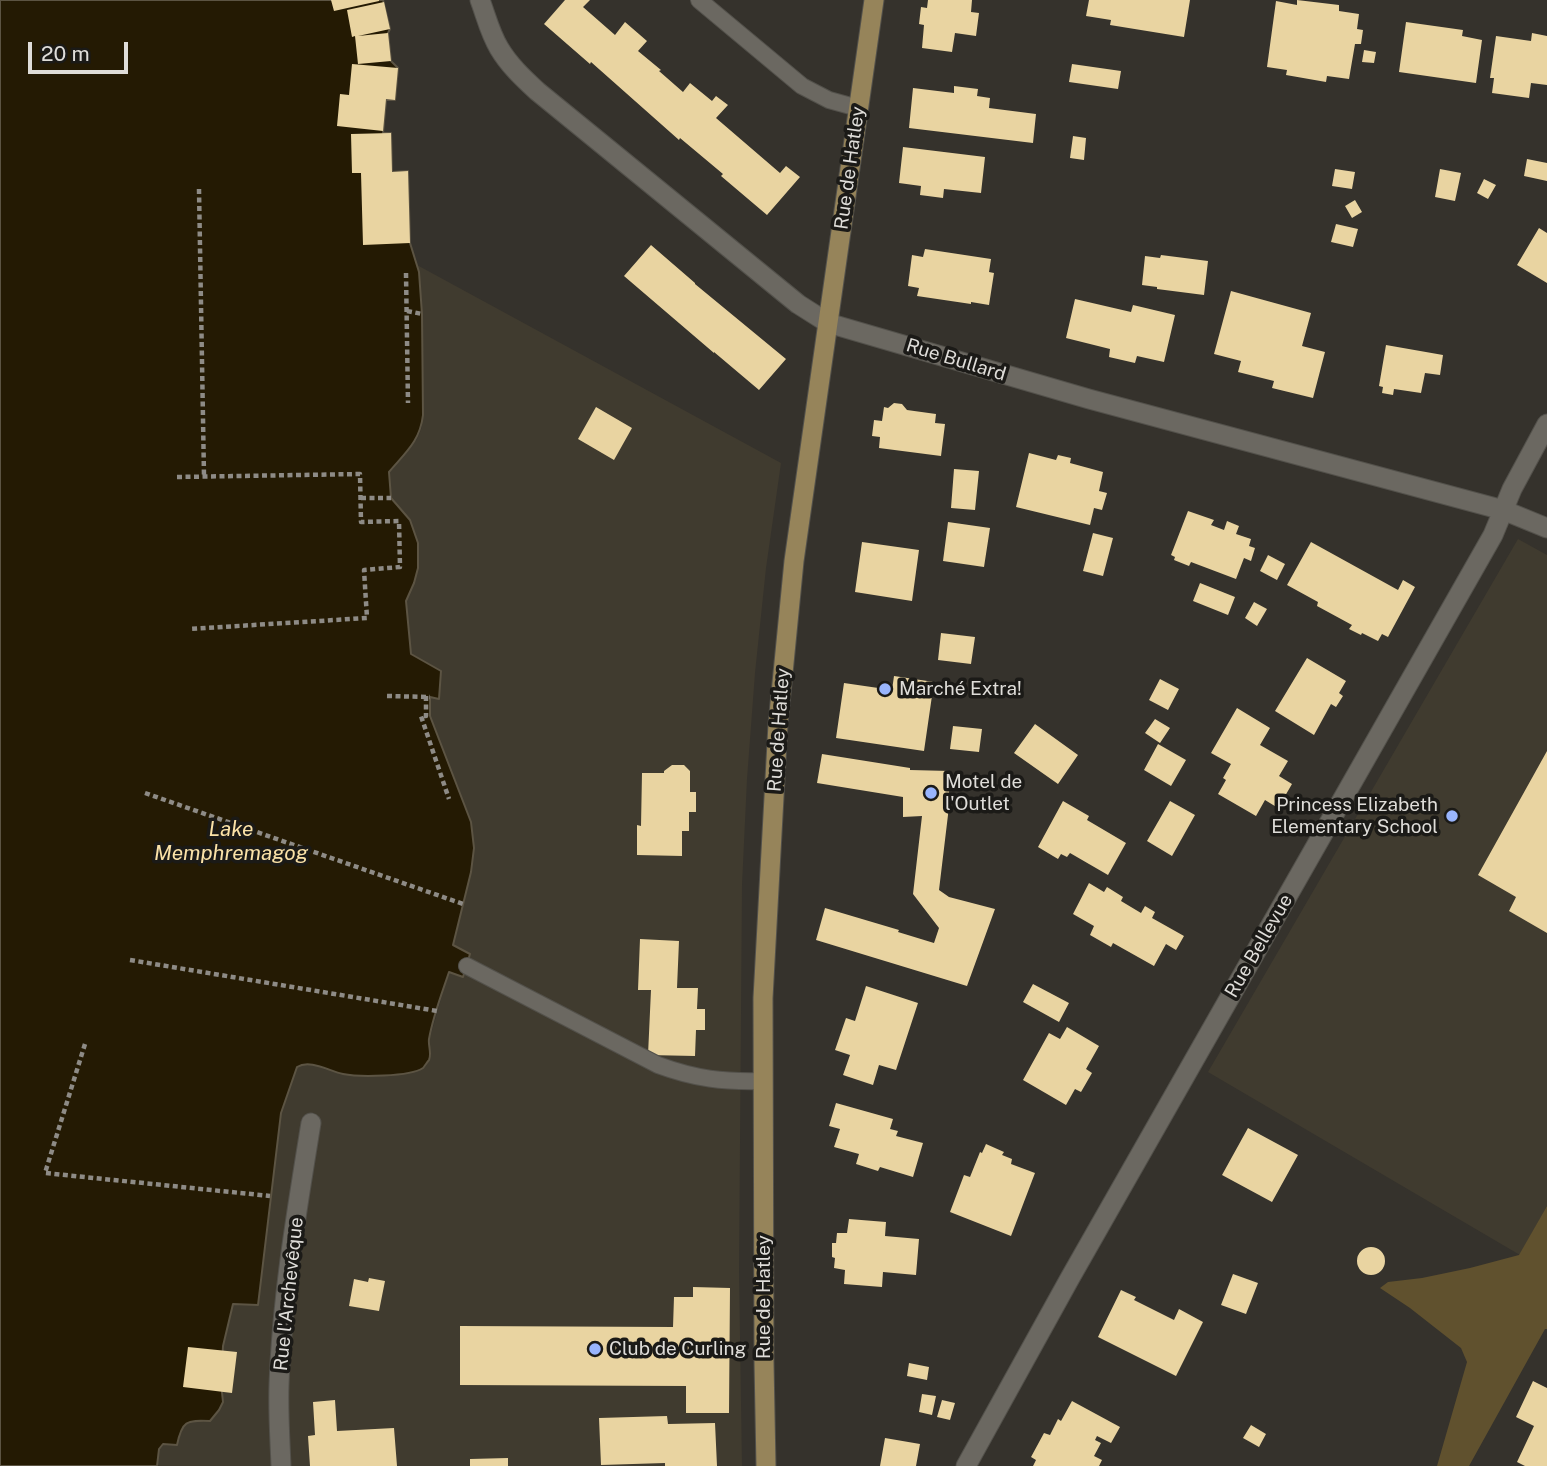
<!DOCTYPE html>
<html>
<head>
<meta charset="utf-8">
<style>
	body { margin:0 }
	#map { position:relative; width:1547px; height:1466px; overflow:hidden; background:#35322c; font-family:"Public Sans",sans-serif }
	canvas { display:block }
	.scale { position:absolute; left:28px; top:42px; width:100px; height:32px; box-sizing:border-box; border:4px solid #dfddd9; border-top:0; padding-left:9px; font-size:21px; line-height:24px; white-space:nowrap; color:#dfddd9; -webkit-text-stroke:5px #1b1a17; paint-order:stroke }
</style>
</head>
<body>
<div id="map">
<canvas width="1547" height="1466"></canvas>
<div class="scale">20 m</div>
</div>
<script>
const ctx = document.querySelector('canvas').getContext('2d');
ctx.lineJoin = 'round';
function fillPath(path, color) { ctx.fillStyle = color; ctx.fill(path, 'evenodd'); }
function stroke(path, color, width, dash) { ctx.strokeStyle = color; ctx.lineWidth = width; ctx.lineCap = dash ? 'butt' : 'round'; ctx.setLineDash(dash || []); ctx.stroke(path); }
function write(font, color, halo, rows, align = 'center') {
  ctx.font = font + ' "Public Sans",sans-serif'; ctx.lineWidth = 7; ctx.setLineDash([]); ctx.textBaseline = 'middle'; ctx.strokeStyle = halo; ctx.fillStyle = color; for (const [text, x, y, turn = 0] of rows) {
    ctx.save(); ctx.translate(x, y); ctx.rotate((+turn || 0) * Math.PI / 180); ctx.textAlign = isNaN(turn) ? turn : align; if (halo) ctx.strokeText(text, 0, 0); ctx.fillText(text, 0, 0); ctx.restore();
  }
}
const built = new Path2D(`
	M417,265L781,463L766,568L755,673L747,779L742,885L739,1272L742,1466H157L159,1449L162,1444L177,1445L180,1430L185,1423L193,1420L210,1421L221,1383L223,1346L233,1303L258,1305L281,1113L297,1067L301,1064L314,1065L326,1070L429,1061L431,1054L429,1041L449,971L470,954L453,945L471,872V822L430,716V697L438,699L411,654L406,601L414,583L410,520L391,498L389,472L417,439L422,427V314L419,272Z
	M1518,539L1547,555V1206L1520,1255L1208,1072Z`);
const green = new Path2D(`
	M1547,1206V1329H1545L1469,1466H1437L1467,1362L1461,1348L1410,1308L1380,1288L1388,1282L1422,1278L1470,1268L1519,1255Z`);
const water = new Path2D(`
	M0,0H383L390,29L388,33L391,61L398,68L395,100H386L383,133H391L392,172L408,171L410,243L419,272L422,314L423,415C420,441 406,452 389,472L391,498L410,520L418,543V568L414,583L406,601L411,654L441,671L439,699L430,697V716L471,822L474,848L471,872L453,945L470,954L463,977L449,972C442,993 433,1016 429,1039C428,1046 432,1053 429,1060C428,1061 424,1067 423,1068C410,1077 358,1077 343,1074C329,1071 310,1059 297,1067L281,1113L258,1305L233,1304L223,1346L221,1383L223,1402L219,1410L210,1421C186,1420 182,1421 177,1445L163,1444L159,1449L157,1466H0Z`);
const building = new Path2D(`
	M331,0H379V1L334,11Z
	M565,0H590L583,7L615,35L625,22L647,41L638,51L661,70L659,71L683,92L690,83L712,101L716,96L728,105L716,118L780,173L786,166L800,177L767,215L721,176L723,174L680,138L679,140L591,62L590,64L544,24Z
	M928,0H972L971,12L979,13L976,36L955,33L952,52L922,48L924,25L919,24L921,7L927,8Z
	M1089,0H1190L1184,37L1110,25L1111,20L1086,16Z
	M1297,0L1339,5V11L1359,14L1357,29L1363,30L1361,44H1355L1349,79L1327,76L1326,82L1286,75L1287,70L1267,67L1276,1L1297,5Z
	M384,2L390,29L358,36L388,33L391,61L358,64L355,36L352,37L347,10Z
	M1406,22L1463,30L1462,36L1482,40L1476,83L1399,72Z
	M1532,33L1547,36V85L1531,83L1529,98L1492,93L1494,78H1490L1496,36L1531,41Z
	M1364,50L1376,52L1374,63L1362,62Z
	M352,64L398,68L395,100L386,99L383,131L337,126L340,94L349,95Z
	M1072,64L1121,71L1118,89L1069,82Z
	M954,86L978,89L977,96L990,98L989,108L1036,114L1033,143L909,128L913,88L954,93Z
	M391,133L392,172L408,171L410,243L363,245L361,173H352L351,134Z
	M1073,136L1086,138L1084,160L1070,158Z
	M903,147L985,157L981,193L944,189L943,198L920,195L921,186L899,183Z
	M1527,159L1547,163V181L1524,176Z
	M1335,169L1355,172L1352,189L1332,186Z
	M1440,169L1461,173L1455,201L1435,197Z
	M1484,179L1496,185L1488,199L1477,193Z
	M1355,200L1362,212L1352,218L1345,206Z
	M1336,224L1358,229L1353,247L1331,242Z
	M1539,228L1547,233V283L1517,265Z
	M651,245L695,283V284L786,359L759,390L714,352V353L624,276Z
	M925,249L991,259L989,272L994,273L989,305L971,302V304L917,296L919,288L908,286L912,255L923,257Z
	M1161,255L1208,261L1204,295L1157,289V287L1142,285L1145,256L1160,258Z
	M1231,291L1311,313L1302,346L1325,352L1313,398L1272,388L1274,381L1238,372L1241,361L1214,354Z
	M1075,299L1131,312L1133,305L1175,315L1164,362L1137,356L1135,363L1109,357L1110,349L1066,338Z
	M1386,345L1443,355L1440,375L1425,373L1421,393L1394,389L1393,395L1382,393L1383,387L1379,386Z
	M894,403L902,404L907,410L936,414L935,423L945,424L941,456L879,448L880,437L872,436L874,420L882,421L884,407L888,408Z
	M596,407L632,428L614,460L578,439Z
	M1029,453L1056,460L1058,455L1071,458L1070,463L1103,472L1099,491L1107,493L1102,510L1094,508L1090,525L1016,507Z
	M954,469L979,471L975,510L951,508Z
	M1188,511L1214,520L1211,525L1224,530L1227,521L1239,526L1236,534L1251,539L1249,546L1255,548L1251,561L1244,558L1236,579L1191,562L1189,566L1174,560L1175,557L1171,555Z
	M948,522L990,528L984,567L943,561Z
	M1093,533L1113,538L1103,576L1083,571Z
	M862,542L919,550L912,601L855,592Z
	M1311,542L1398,590L1403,580L1415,587L1388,637L1382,634L1378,641L1362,633L1361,635L1349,629L1352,625L1317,606L1318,602L1287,585Z
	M1268,555L1285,564L1277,580L1260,571Z
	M1200,583L1235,597L1228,615L1193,601Z
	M1254,602L1267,609L1257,626L1245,618Z
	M941,633L975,637L971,664L938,660Z
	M1307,658L1346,681L1339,693L1343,696L1336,707L1331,704L1314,735L1275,711Z
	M894,676L934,682L924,751L836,738L844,683L892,690Z
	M1160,679L1179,689L1168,710L1149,700Z
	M1237,708L1270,728L1260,745L1288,761L1279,776L1292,784L1278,808L1265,800L1256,816L1218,794L1226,780L1223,778L1231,764L1211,753Z
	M1155,719L1170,728L1160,743L1145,733Z
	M1035,724L1078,755L1058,784L1014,753Z
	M953,726L982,729L979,752L950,749Z
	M1158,744L1186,760L1171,786L1144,770Z
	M1547,751V933L1509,911L1516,897L1478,875Z
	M822,754L910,768V770L950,771L948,815L939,890L949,897L995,909L967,986L816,940L825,908L899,930L898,932L934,943L939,928L913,894L922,816L903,817V797L817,783Z
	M672,765H684L690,771V792H696V812H689V831H682V856L637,855V825L641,826L642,773H664V771Z
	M1063,801L1089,816L1087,820L1126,843L1108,875L1070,853L1067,857L1061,854L1058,859L1038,847Z
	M1170,801L1195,815L1172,856L1147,841Z
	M1089,883L1104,892L1107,887L1123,897L1121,901L1141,913L1145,906L1155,912L1152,918L1184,936L1176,950L1166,944L1154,966L1113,943L1111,947L1090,935L1094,926L1073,914Z
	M640,939L679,941L677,988H698L697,1009H705V1030H696L695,1056L648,1055L651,990H638Z
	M1033,984L1069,1003L1059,1022L1023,1002Z
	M866,986L918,1003L896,1070L879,1065L873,1085L843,1075L850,1055L835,1050L846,1018L855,1021Z
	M1067,1027L1099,1046L1086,1069L1092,1073L1081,1092L1075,1089L1066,1105L1023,1080L1049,1033L1060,1039Z
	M836,1103L893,1119L890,1129L898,1131L896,1136L923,1143L913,1177L880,1167L878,1171L856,1164L859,1154L834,1147L840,1129L829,1126Z
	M1248,1128L1298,1155L1272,1202L1222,1175Z
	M986,1144L1004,1152L1002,1155L1012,1159L1011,1164L1035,1173L1011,1236L950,1212L964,1175L970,1177L980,1152L982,1153Z
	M849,1219L886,1222L885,1236L919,1239L916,1275L883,1272L882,1287L844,1284L845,1270L834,1268L835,1258L832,1257V1243H836L837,1233H847Z
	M1357 1261a14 14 0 1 1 28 0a14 14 0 1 1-28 0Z
	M1233,1274L1258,1283L1246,1314L1221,1305Z
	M369,1278L385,1281L379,1311L349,1306L354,1279L368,1282Z
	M693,1287L730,1288L729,1413H686V1386L460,1385V1326L673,1327L674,1297H693Z
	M1121,1290L1136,1297L1134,1300L1174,1320L1179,1309L1203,1322L1176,1376L1098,1337Z
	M188,1347L237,1352L232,1393L183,1387Z
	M909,1363L929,1367L927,1380L907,1376Z
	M1533,1381L1547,1388V1466H1525L1517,1462L1534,1426L1516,1417Z
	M922,1394L936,1396L932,1415L919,1412Z
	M335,1400L337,1431L394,1428L397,1466H310L308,1436L315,1435L313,1402Z
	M942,1400L955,1403L950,1420L937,1417Z
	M1072,1401L1120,1427L1111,1443L1097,1436L1095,1440L1101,1443L1094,1456L1102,1460L1099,1466H1033L1036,1460L1031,1457L1044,1433L1050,1435L1058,1419L1061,1421Z
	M667,1416L668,1424L715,1423L717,1466H665V1463L601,1465L599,1418Z
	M1251,1425L1266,1434L1259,1447L1243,1438Z
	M885,1438L920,1444L916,1466H880Z
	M508,1458V1466H470V1459Z`);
const path = new Path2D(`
	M199,189L204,476
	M406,273L408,403
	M407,311L422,314
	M177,477L360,474L361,522L399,521L400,567L364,570L367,618L189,629
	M361,498H391
	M387,696L430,697
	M426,696V716H421L449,799
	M145,793L463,904
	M130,960L437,1011
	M85,1044L45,1173L270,1196`);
const service = new Path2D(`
	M699,0L802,86L829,100L858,108
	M467,966L658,1065C696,1079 723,1082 763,1081`);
const minor = new Path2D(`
	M480,0C486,16 490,33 499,48C509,65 523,78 537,91L798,304L828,323L1089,399L1503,510L1547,528
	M281,1466C280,1439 278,1412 279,1385C282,1297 297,1209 311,1123
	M966,1466L1070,1278L1493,535L1512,489L1547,424`);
const primary = new Path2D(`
	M766,1466L764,1362L763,998L778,724L794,561L874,0`);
const markers = [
	[885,689,7,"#99b5fd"],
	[931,793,7,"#99b5fd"],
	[1452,816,7,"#99b5fd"],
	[595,1349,7,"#99b5fd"]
];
const streetNames = [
	["Rue de Hatley",850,168,-82],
	["Rue Bullard",956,360,17],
	["Rue de Hatley",779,730,-86],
	["Rue Bellevue",1259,946,-60],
	["Rue l'Archevêque",289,1294,-84],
	["Rue de Hatley",764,1297,-90]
];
const poiNames = [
	["Marché Extra!",899,689],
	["Motel de",945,782],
	["l'Outlet",945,804],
	["Princess Elizabeth",1438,805,"right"],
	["Elementary School",1438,827,"right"],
	["Club de Curling",609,1349]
];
const waterNames = [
	["Lake",231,830],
	["Memphremagog",231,854]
];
fillPath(built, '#403b2f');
fillPath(green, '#60512e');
fillPath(water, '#241a03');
stroke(water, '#5c5443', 2);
fillPath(building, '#e9d4a1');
stroke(service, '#53514b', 18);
stroke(minor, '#53514b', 21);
stroke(primary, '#53514b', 21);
stroke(path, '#8e8b86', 4.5, [5, 3.5]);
stroke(service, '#6b6861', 16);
stroke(minor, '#6b6861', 19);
stroke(primary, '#96845a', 19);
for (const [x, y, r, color] of markers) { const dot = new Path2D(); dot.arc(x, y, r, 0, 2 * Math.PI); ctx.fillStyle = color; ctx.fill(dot); stroke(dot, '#1b1a17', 2.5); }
write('19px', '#dfddd9', '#1b1a17', streetNames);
write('19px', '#dfddd9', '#1b1a17', poiNames, 'left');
write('italic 21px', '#fbe2a7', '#1b1a17', waterNames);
</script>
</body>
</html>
